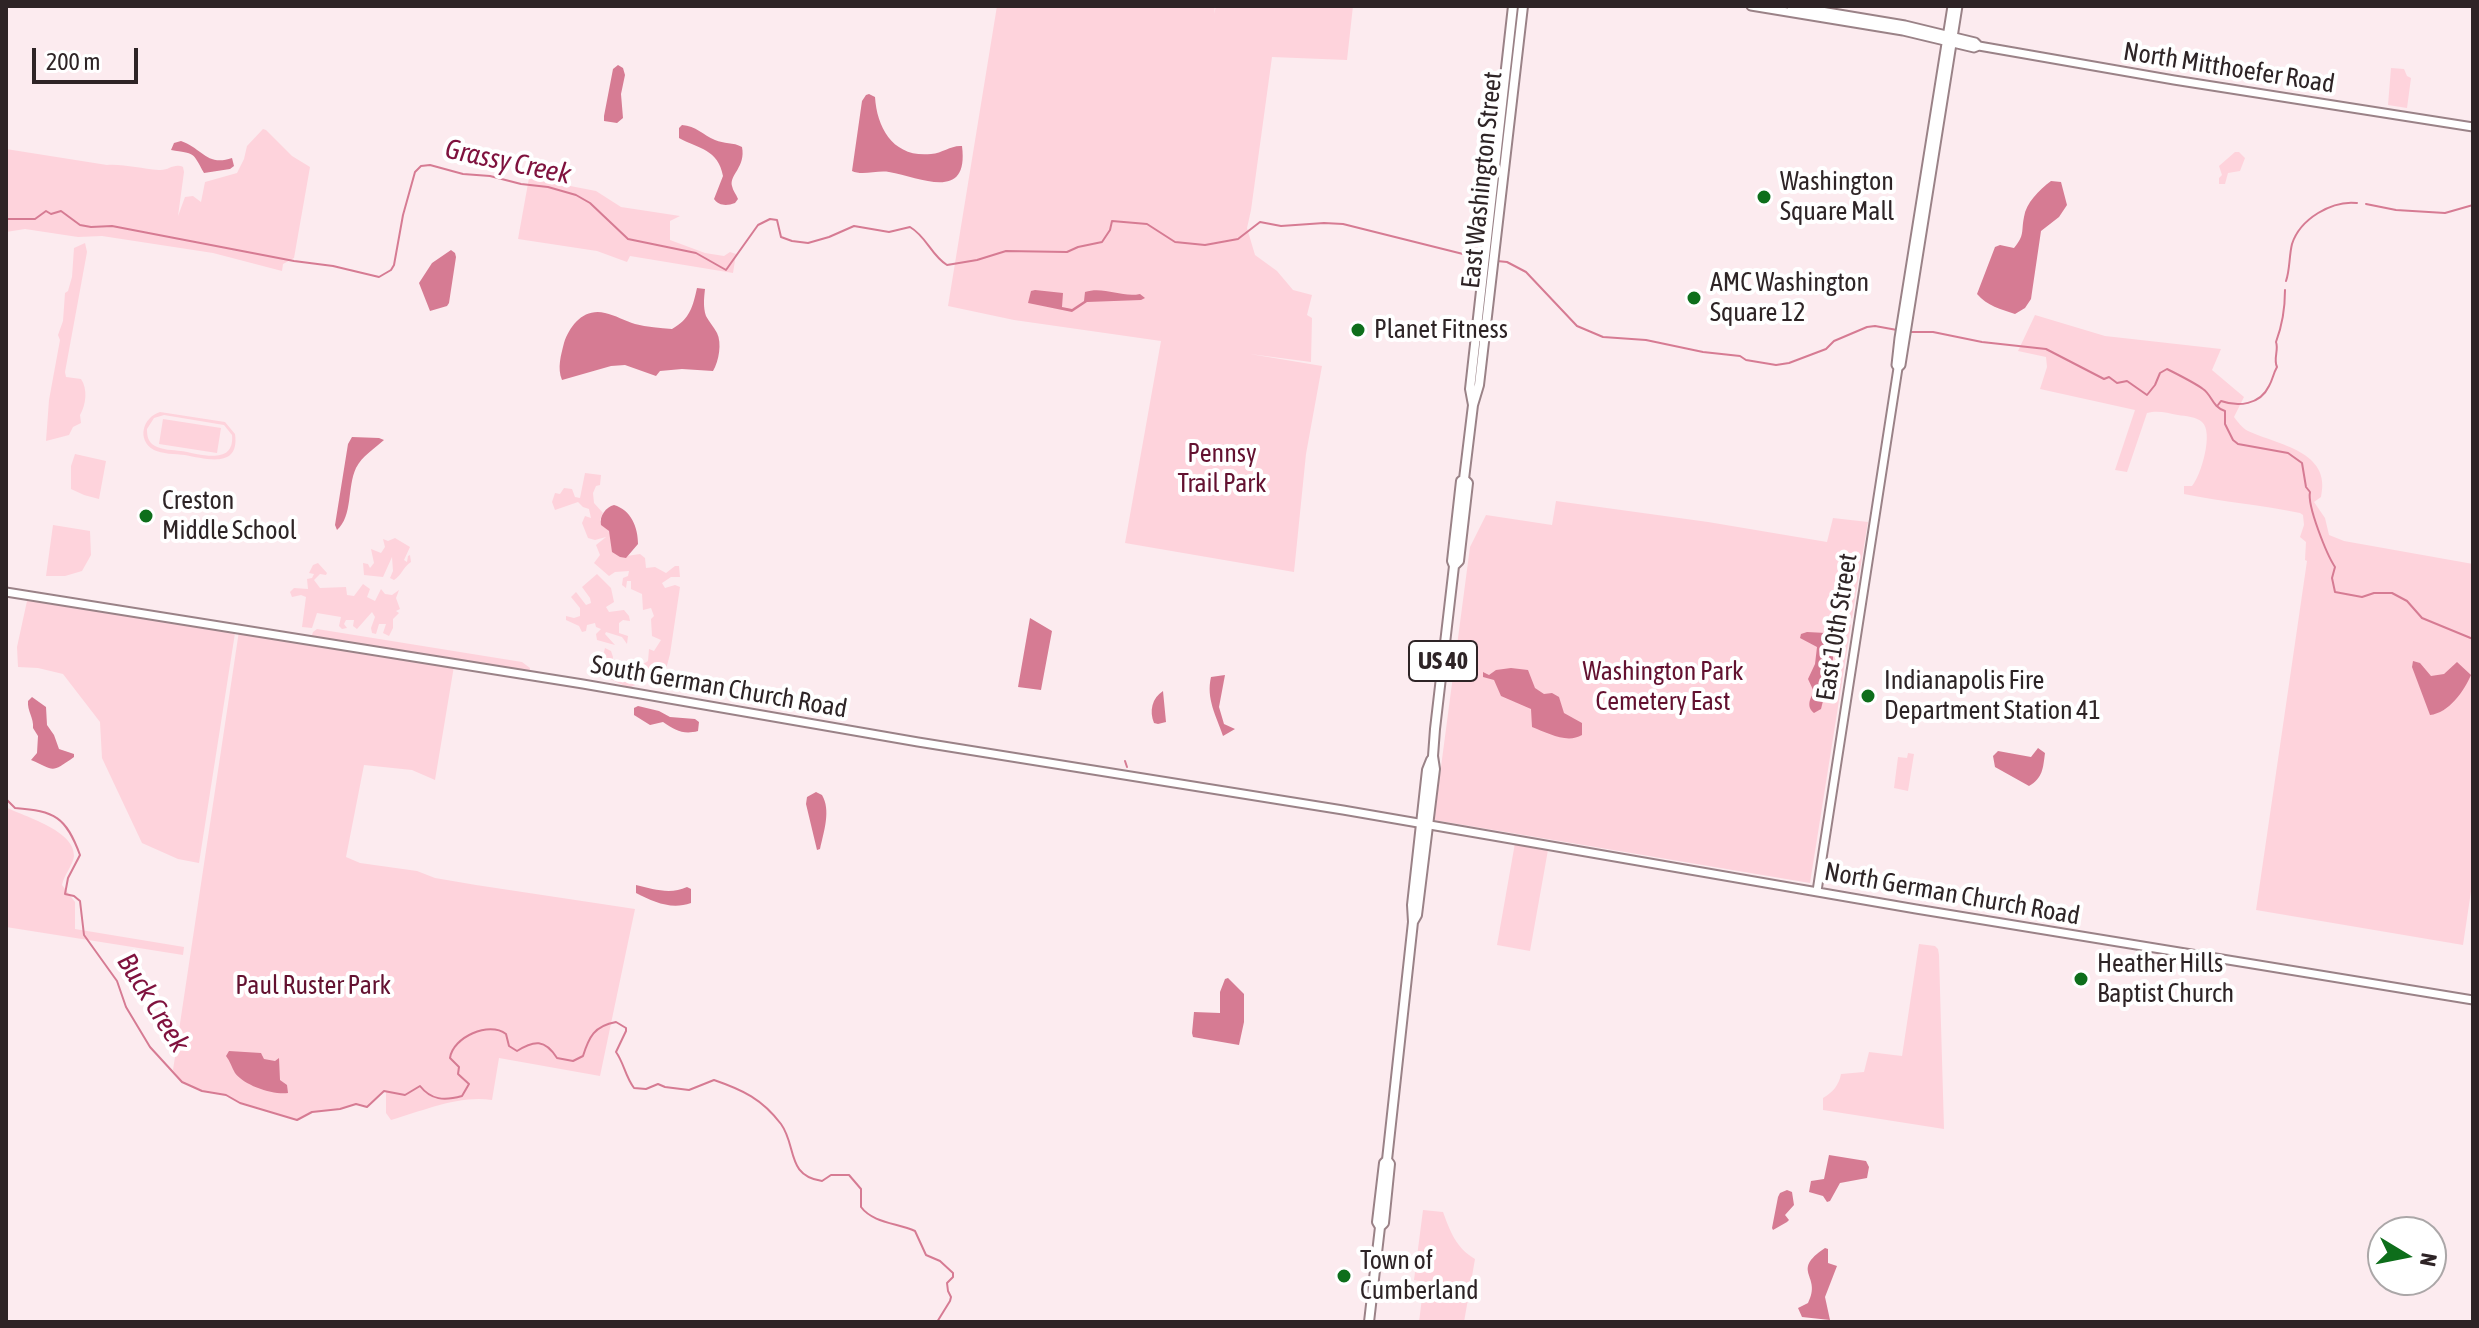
<!DOCTYPE html>
<html>
<head>
<meta charset="utf-8">
<style>
	body { margin:0 }
	#map { position:relative; width:2479px; height:1328px; overflow:hidden; background:#fcebef; font-family:"Asap Condensed",sans-serif }
	canvas { display:block }
	.frame { position:absolute; inset:0; border:8px solid #2e2426; pointer-events:none }
	.north { position:absolute; left:2367px; top:1216px; width:80px; height:80px; box-sizing:border-box; background:#fff; border:2px solid #aba7a8; border-radius:50%; rotate:100deg; font-size:22px; font-weight:700; line-height:32px; text-align:center; color:#2e2426 }
	.north::after { content:''; display:block; margin:auto; width:28px; height:36px; background:#0e6e1b; clip-path:polygon(50% 0,100% 100%,50% 72%,0 100%) }
	.scale { position:absolute; left:32px; top:48px; width:106px; height:36px; box-sizing:border-box; border:4px solid #2e2426; border-top:0; padding-left:10px; font-size:24px; line-height:28px; white-space:nowrap; color:#2e2426; -webkit-text-stroke:6px #fff; paint-order:stroke }
</style>
</head>
<body>
<div id="map">
<canvas width="2479" height="1328"></canvas>
<div class="frame"></div>
<div class="north">N</div>
<div class="scale">200 m</div>
</div>
<script>
const ctx = document.querySelector('canvas').getContext('2d');
ctx.lineJoin = 'round';
function fillPath(path, color) { ctx.fillStyle = color; ctx.fill(path, 'evenodd'); }
function stroke(path, color, width, dash) { ctx.strokeStyle = color; ctx.lineWidth = width; ctx.lineCap = dash ? 'butt' : 'round'; ctx.setLineDash(dash || []); ctx.stroke(path); }
function write(font, color, halo, rows, align = 'center') {
  ctx.font = font + ' "Asap Condensed",sans-serif'; ctx.lineWidth = 8; ctx.setLineDash([]); ctx.textBaseline = 'middle'; ctx.strokeStyle = halo; ctx.fillStyle = color; for (const [text, x, y, turn = 0] of rows) {
    ctx.save(); ctx.translate(x, y); ctx.rotate((+turn || 0) * Math.PI / 180); ctx.textAlign = isNaN(turn) ? turn : align; if (halo) ctx.strokeText(text, 0, 0); ctx.fillText(text, 0, 0); ctx.restore();
  }
}
const green = new Path2D(`
	M997,6H1215L1214,14L1216,6H1353L1347,60L1272,57L1251,210L1247,228L1255,255L1277,271L1293,290L1312,295L1307,315L1312,318L1311,362L1250,354L1322,366L1306,454L1294,572L1125,543L1161,341L1014,320L948,306Z
	M2391,68L2404,69L2407,76L2411,78L2407,108L2388,105Z
	M263,129L266,130L292,156L310,167L294,258L283,264L282,271L213,253L102,236L78,237L25,229L6,232V149L107,165C125,164 141,169 159,170C169,171 173,163 183,167L184,172L178,216L185,197L193,196L201,202L205,182L237,173L244,159L247,146Z
	M2235,152H2239L2245,158L2240,171L2228,173L2225,184H2219V178L2222,175L2219,166Z
	M529,178L596,191L621,207L680,216L670,221V240L705,253L724,256L730,252L736,254L733,273L630,256L627,262L597,251L518,239Z
	M85,243L87,252L65,372L66,377L81,379C88,389 86,405 80,415L81,423L73,427L69,435L46,441L49,400L60,340L58,335L63,321L65,293L68,291L72,277L74,248Z
	M2035,315L2105,336L2221,349L2212,370L2244,397L2234,417C2238,422 2242,428 2248,431C2278,445 2332,451 2321,497L2314,502L2325,518L2329,535L2344,541L2473,564V878L2463,945L2256,910L2307,561L2305,560L2306,542L2300,537L2304,525L2303,515L2300,513C2262,505 2223,502 2184,494V486H2192C2201,476 2214,432 2202,422C2197,417 2185,416 2178,415C2167,413 2158,410 2147,413L2127,472L2115,470L2135,410L2040,389L2047,367L2046,357L2018,351Z
	M160,412L225,422L235,434C240,469 206,459 185,455C175,454 162,454 154,450C136,440 143,417 160,412ZM164,415L224,425L232,435C235,466 200,454 181,451C173,450 162,450 155,446C148,442 147,436 147,429L154,418Z
	M163,419L221,428L217,453L159,444Z
	M75,454L106,461L99,499L84,495L71,489V466Z
	M585,473L601,475L600,485L596,486L593,493L594,503L603,513L600,520L601,524L609,531L620,557L640,554L645,558L646,568L655,567L666,573L675,566H679L680,577H671L662,583L665,588L675,585L680,587L670,654L664,677L650,678L629,688L604,676L607,664L604,652L605,648L611,651L613,657L611,665L618,663C629,670 638,668 648,661L649,649L654,651L661,640L652,636L651,619L654,616L651,608L643,610L642,594L631,589V581H627L626,588L622,585L623,578L628,576L629,571L615,572L609,576L594,563L600,555L596,545L606,537L595,540L588,538L582,523L585,516L591,518L589,509L583,507L578,502L555,510L552,502L555,493L560,494L564,488L572,489L575,497L580,498Z
	M1556,501L1708,522L1827,542L1833,518L1868,522L1852,618L1848,620V623L1851,625L1810,883L1434,820L1470,547L1486,515L1552,525Z
	M53,525L90,531L91,555L82,571L65,576H46Z
	M395,538L410,547L404,560L407,562L408,556L410,555L411,562C403,567 402,575 394,580L390,578L393,571L392,557L383,577L364,575L363,563L368,564L370,568L374,563L371,549L381,553L385,547L383,539L388,541Z
	M318,563L327,573L326,575L320,574L314,580L320,588L346,587L347,595L354,596L363,584L370,589L367,597L375,601L381,589L385,594L392,595L399,590L396,598L400,609L396,611L399,613L393,619V628L389,636L383,633L386,624H379L376,634L372,633L371,628L375,617L372,612L357,629L353,626L354,620H346L344,624L347,628L342,629L339,626L341,617L317,613L312,628L302,627L306,597L301,595L292,597L290,592L294,588L308,589L307,579L312,578L314,574L309,573L313,565Z
	M597,574L611,588L614,602L606,607L609,612L624,610L629,616L630,621L623,620L619,623V633L628,636L627,644L622,637L606,632L605,634L615,645L597,640L596,634L601,629L596,627L595,623L587,625L586,631L582,632L579,626L566,620V616L574,618L580,616V608L571,597L576,592L586,605L591,603L590,598L582,587Z
	M30,599L49,600L233,630L235,633L199,863L178,859L142,843L102,758L100,722L63,674L38,668L18,667L17,647L27,601Z
	M317,629L522,662L530,668L529,676L310,641L313,632Z
	M239,631L454,666L435,780L412,770L364,765L346,857L360,863L417,871L435,878L476,885L635,909L600,1076L499,1058L492,1100C458,1095 423,1111 391,1120L386,1113V1091L381,1093L367,1107L356,1104L340,1109L312,1112L297,1120L240,1103L226,1095L202,1091L182,1082L173,1070Z
	M1908,753L1914,754L1908,791L1894,788L1898,757L1907,758Z
	M6,807C24,817 75,830 74,856C73,865 64,875 62,885L75,902V929L184,947L183,955L6,927Z
	M1515,843L1548,850L1530,951L1497,945Z
	M1919,944L1935,946L1938,949L1939,955L1944,1129L1823,1110V1098C1833,1092 1839,1085 1841,1074L1864,1072L1869,1052L1902,1056Z
	M1423,1210L1443,1212C1450,1231 1456,1248 1475,1259L1464,1322H1419L1424,1282L1414,1280Z`);
const water = new Path2D(`
	M618,65L623,68L625,75L621,94L623,118L617,123L604,121V116L613,69Z
	M869,94L875,97C877,129 894,158 931,154C943,153 951,145 962,146C969,202 922,178 889,172C877,170 862,176 852,171L862,101L866,95Z
	M682,125C696,126 703,135 715,140C724,144 733,142 742,147C746,167 729,175 732,186C733,191 736,194 738,199L735,203C727,206 719,206 714,199L723,176C718,149 699,149 679,138V128Z
	M181,141C202,148 207,167 232,158L234,166L230,169L204,173C192,151 195,154 171,150L174,143Z
	M2051,181L2061,182L2067,205L2059,217L2041,231L2031,299L2025,308L2015,314C2001,309 1987,306 1977,294L1995,247L2000,245L2014,248C2025,235 2021,232 2024,217C2026,203 2039,190 2051,181Z
	M451,250L455,253L456,257L449,303L447,306L430,311L419,283L432,263Z
	M697,288L705,289C704,298 703,307 706,316C709,322 714,327 717,333C722,343 719,361 713,371L682,369L660,371L656,376L625,365L611,366L562,380C557,368 561,355 564,343C570,325 584,308 605,313C615,315 625,321 635,324C647,327 660,328 672,329C690,319 693,306 697,288Z
	M1035,290L1063,293L1062,307L1072,309L1084,301L1085,292C1104,286 1122,298 1140,294L1145,298L1141,300L1087,302L1072,312L1028,303L1031,291Z
	M352,437L379,438L384,440C374,449 362,456 356,468C347,487 353,516 337,530L335,525L348,444Z
	M614,505C631,510 638,527 638,544L626,558L620,557L612,552L609,531L601,525C599,516 606,507 614,505Z
	M1030,618L1052,631L1041,690L1018,687Z
	M1807,632L1826,633C1838,645 1832,664 1830,680C1825,687 1814,691 1823,701L1821,709L1814,713C1806,707 1810,698 1814,692L1808,679L1815,664L1817,647L1800,638L1801,634Z
	M2413,661L2420,663L2431,676L2444,674L2457,662L2471,675C2464,691 2449,713 2430,715L2412,667Z
	M1511,668L1528,670L1535,688L1544,694L1552,693L1559,697L1564,713L1582,723V735C1567,744 1548,733 1532,727L1531,709L1501,696L1494,680L1483,677V672L1489,675L1496,670Z
	M1225,675L1219,707L1224,724L1235,729L1223,736C1216,715 1206,699 1211,677Z
	M1163,691L1166,722L1158,724L1154,723C1149,711 1152,698 1163,691Z
	M32,697L46,707L47,725L54,735L59,749L74,754V757C50,774 55,770 31,760L37,753L38,736L33,728C34,718 27,711 28,701Z
	M638,706L659,711L670,717L695,719L699,722L698,731C683,735 675,730 663,722L650,725L634,715V708Z
	M2038,748L2045,753C2043,768 2043,778 2029,786L1995,767L1993,756L1998,751L2031,757Z
	M816,792L822,795C831,810 824,831 820,849L817,850L806,804L807,797Z
	M636,885C653,889 670,895 687,887L691,889V903C671,910 654,902 636,893Z
	M1228,978L1244,994V1022L1239,1045L1193,1037L1192,1033L1194,1012L1220,1013V992L1225,979Z
	M229,1051L261,1053L264,1059L275,1061L279,1058L280,1080L287,1085L288,1093C273,1095 245,1086 235,1073C232,1068 230,1061 226,1056Z
	M1829,1155L1866,1161L1869,1167L1867,1178L1840,1183L1830,1201L1827,1202L1823,1196L1809,1192L1811,1181L1824,1179Z
	M1787,1190L1792,1192L1794,1205L1785,1215L1789,1220L1787,1222L1773,1230L1772,1228L1778,1197L1780,1193Z
	M1825,1248L1828,1249V1263L1837,1266L1825,1297L1830,1320L1802,1317L1798,1308L1808,1303C1823,1275 1789,1272 1825,1248Z`);
const stream = new Path2D(`
	M2366,204L2396,210L2445,213L2473,205
	M6,219H35L46,211L51,214L61,211L80,225L91,227L112,226L294,261L333,266L379,277L391,270L394,265L403,215L415,172L421,166L430,165L463,174L490,176L521,184L548,187L576,195L590,203L628,239L696,253L726,270L758,225L770,219L777,220L781,237L792,241L808,243L829,237L854,226L889,232L910,227C927,237 931,255 947,265L977,260L1006,251L1067,252L1078,247L1102,242L1110,230L1112,221L1147,224L1175,242L1205,245L1238,239L1260,222L1281,226L1324,223L1343,224L1483,259
	M1497,261L1507,262L1526,272L1577,326L1603,337L1646,340L1703,352L1740,356L1746,360L1776,365L1789,363L1826,349L1834,341L1867,327L1875,326L1897,330
	M2286,281C2290,270 2289,256 2292,244C2300,219 2332,200 2357,203
	M1907,332H1933L1982,342L2046,349L2104,379L2109,377L2117,383L2127,381L2147,395L2155,385L2160,373L2167,369C2177,374 2195,383 2203,389C2212,395 2212,407 2225,411V424L2233,440L2238,444L2288,453L2302,463L2306,487L2310,492C2307,506 2327,555 2335,567L2332,578L2335,592L2362,597L2374,593H2392L2407,601L2422,618L2473,639
	M2218,405L2221,401C2238,407 2260,405 2269,386C2273,379 2273,374 2277,367C2273,359 2279,350 2276,342C2282,326 2285,307 2285,290
	M1125,761L1127,767
	M6,799L15,808C55,811 66,817 80,855L68,878L65,894L74,896L80,901L84,935L117,981L126,1007L150,1047L182,1082L202,1091L226,1095L240,1103L297,1120L312,1112L340,1109L356,1104L367,1107L384,1091L405,1095L420,1086C431,1100 444,1101 462,1096L469,1084L458,1074L459,1067L450,1058C453,1037 489,1021 506,1034L509,1046L517,1051C534,1040 545,1039 557,1058L573,1061L583,1056C589,1037 594,1026 616,1022L626,1028V1031L616,1052C624,1063 625,1076 634,1088L646,1089L658,1084L665,1087L689,1090L714,1080C743,1090 762,1099 781,1124C797,1146 786,1176 822,1181L831,1175H849L861,1189V1207C873,1223 897,1223 915,1231L926,1255L940,1261L953,1273V1277L947,1283L948,1291L951,1297L950,1301L937,1322`);
const secondary = new Path2D(`
	M1751,6L1903,31L1974,48L1979,46L2174,80L2473,127
	M1791,6L1905,25L1975,42L1979,46
	M1898,368L1896,365L1899,338L1952,6
	M6,592L583,684L918,742L1343,810L1916,909L2473,1000
	M1817,891L1898,368L1901,365L1958,6`);
const primary = new Path2D(`
	M1473,405L1479,385L1523,6
	M1454,566L1459,561L1468,483L1464,479
	M1413,922L1417,915L1435,769L1433,756L1435,729L1454,566L1452,561L1461,481L1464,479L1473,405L1470,389L1513,6
	M1380,1227L1384,1223L1390,1164L1387,1160
	M1369,1322L1380,1227L1377,1222L1384,1163L1387,1160L1413,922L1412,905L1427,770L1431,760`);
const markers = [
	[1764,197,8,"#0e6e1b"],
	[1694,298,8,"#0e6e1b"],
	[1358,330,8,"#0e6e1b"],
	[146,516,8,"#0e6e1b"],
	[1868,696,8,"#0e6e1b"],
	[2081,979,8,"#0e6e1b"],
	[1344,1276,8,"#0e6e1b"]
];
const shields = [
	[1443,661,68]
];
const shieldNames = [
	["US 40",1443,661]
];
const streetNames = [
	["North Mitthoefer Road",2229,68,9],
	["East Washington Street",1482,180,-84],
	["East 10th Street",1837,627,-81],
	["South German Church Road",719,687,10],
	["North German Church Road",1952,894,10]
];
const poiNames = [
	["Washington",1780,182],
	["Square Mall",1780,212],
	["AMC Washington",1710,283],
	["Square 12",1710,313],
	["Planet Fitness",1374,330],
	["Creston",162,501],
	["Middle School",162,531],
	["Indianapolis Fire",1884,681],
	["Department Station 41",1884,711],
	["Heather Hills",2097,964],
	["Baptist Church",2097,994],
	["Town of",1360,1261],
	["Cumberland",1360,1291]
];
const parkNames = [
	["Pennsy",1222,454],
	["Trail Park",1222,484],
	["Washington Park",1663,672],
	["Cemetery East",1663,702],
	["Paul Ruster Park",313,986]
];
const waterNames = [
	["Grassy Creek",508,162,12],
	["Buck Creek",153,1003,58]
];
fillPath(green, '#fed3dc');
fillPath(water, '#d67b93');
stroke(stream, '#d67b93', 2);
stroke(secondary, '#9a8287', 11);
stroke(primary, '#9a8287', 12);
stroke(secondary, '#fff', 7);
stroke(primary, '#fff', 8);
for (const [x, y, r, color] of markers) { const dot = new Path2D(); dot.arc(x, y, r, 0, 2 * Math.PI); ctx.fillStyle = color; ctx.fill(dot); stroke(dot, '#fff', 3); }
for (const [x, y, w] of shields) { const box = new Path2D(); box.roundRect(x - w / 2, y - 20, w, 40, 6); ctx.fillStyle = '#fff'; ctx.fill(box); stroke(box, '#2e2426', 2); }
write('bold 24px', '#2e2426', null, shieldNames);
write('26px', '#2e2426', '#fff', streetNames);
write('26px', '#2e2426', '#fff', poiNames, 'left');
write('26px', '#631130', '#fff', parkNames);
write('italic 28px', '#7f123e', '#fff', waterNames);
</script>
</body>
</html>
